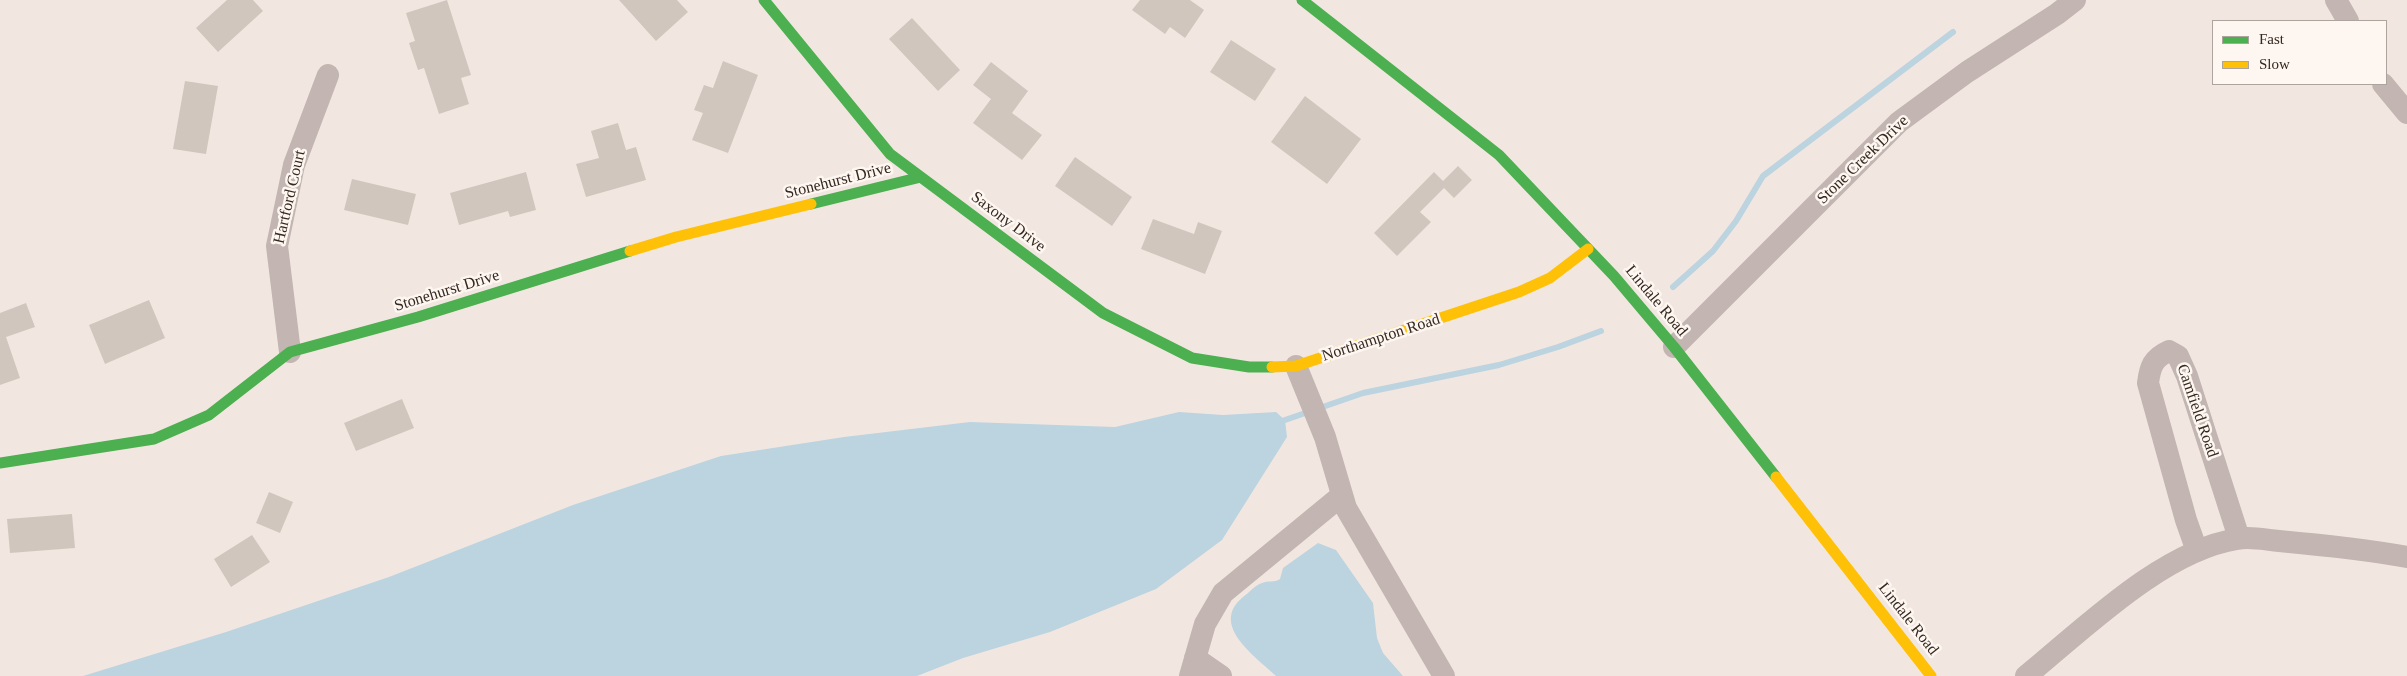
<!DOCTYPE html>
<html>
<head>
<meta charset="utf-8">
<style>
	body { margin:0 }
	#map { position:relative; width:2407px; height:676px; overflow:hidden; background:#f2e7e0; font-family:Georgia,serif }
	canvas { display:block }
	.legend { position:absolute; left:2212px; top:20px; width:175px; height:65px; box-sizing:border-box; background:#fdf6f1; border:1px solid #ada49d; margin:0; padding:6px 9px; list-style:none; font-size:15px; color:#34281f }
	.legend li { display:flex; align-items:center; gap:10px; height:25px }
	.legend b { width:25px; border:1px solid #ada49d }
</style>
</head>
<body>
<div id="map">
<canvas width="2407" height="676"></canvas>
<ul class="legend">
<li><b style="height:6px;background:#4caf50"></b>Fast</li>
<li><b style="height:6px;background:#ffc107"></b>Slow</li>
</ul>
</div>
<script>
const ctx = document.querySelector('canvas').getContext('2d');
ctx.lineJoin = 'round';
function fillPath(path, color) { ctx.fillStyle = color; ctx.fill(path, 'evenodd'); }
function stroke(path, color, width, dash) { ctx.strokeStyle = color; ctx.lineWidth = width; ctx.lineCap = dash ? 'butt' : 'round'; ctx.setLineDash(dash || []); ctx.stroke(path); }
function write(font, color, halo, rows, align = 'center') {
  ctx.font = font + ' Georgia,serif'; ctx.lineWidth = 5; ctx.setLineDash([]); ctx.textBaseline = 'middle'; ctx.strokeStyle = halo; ctx.fillStyle = color; for (const [text, x, y, turn = 0] of rows) {
    ctx.save(); ctx.translate(x, y); ctx.rotate((+turn || 0) * Math.PI / 180); ctx.textAlign = isNaN(turn) ? turn : align; if (halo) ctx.strokeText(text, 0, 0); ctx.fillText(text, 0, 0); ctx.restore();
  }
}
const water = new Path2D(`
	M1179,412L1223,415L1276,412L1285,420L1287,437L1222,540L1156,589L1050,632L963,658L917,676H83L226,632L389,577L573,505L721,456L844,437L970,422L1115,427Z
	M1318,543L1336,550L1373,603L1377,638L1383,653L1403,676H1276C1255,656 1209,625 1243,597C1249,593 1255,585 1262,583C1268,580 1274,583 1280,579L1283,568Z`);
const stream = new Path2D(`
	M1673,287L1713,251L1736,221L1763,176L1953,32
	M1285,420L1363,393L1499,365L1558,347L1601,331`);
const building = new Path2D(`
	M227,0H253L263,11L218,52L196,28Z
	M447,0L471,75L461,78L469,104L439,114L424,68L418,70L409,43L415,41L406,13Z
	M619,0H677L688,12L656,41Z
	M1140,0H1190L1204,10L1185,38L1170,27L1165,34L1132,10Z
	M912,18L960,70L938,91L889,39Z
	M1231,40L1276,69L1255,101L1210,72Z
	M723,61L758,75L728,153L692,140L703,113L694,110L704,85L713,88Z
	M991,62L1028,91L1012,113L1042,135L1022,160L973,123L991,99L973,85Z
	M185,81L218,86L206,154L173,149Z
	M1305,96L1361,139L1327,184L1271,142Z
	M618,123L626,150L636,147L646,180L586,197L576,164L599,158L591,131Z
	M1075,157L1132,197L1112,226L1055,186Z
	M1458,166L1472,180L1454,198L1444,188L1420,212L1431,222L1397,256L1374,233L1434,172L1443,181Z
	M526,172L536,210L510,217L508,211L459,225L450,193Z
	M352,179L416,194L408,225L344,210Z
	M1153,219L1194,234L1198,222L1222,231L1205,274L1141,249Z
	M149,300L165,338L105,364L89,325Z
	M26,303L35,327L6,337L20,378L0,385V313Z
	M402,399L414,428L356,451L344,423Z
	M269,492L293,502L280,533L256,523Z
	M72,514L75,548L10,553L7,519Z
	M252,535L270,562L231,587L214,559Z`);
const street = new Path2D(`
	M2336,0L2348,21
	M2383,84L2407,113
	M1674,347L1899,122L1967,72L2057,14L2075,0
	M290,352L277,246L294,165L328,75
	M1296,366L1325,437L1346,508L1444,676
	M2197,551L2186,520L2148,383C2150,367 2153,358 2169,351L2178,356L2187,376L2239,538
	M1195,658L1221,676
	M1190,676L1205,624L1223,593L1341,496
	M2026,676C2084,629 2162,551 2237,539C2250,536 2266,540 2279,541C2322,545 2364,549 2407,557`);
const fast = new Path2D(`
	M764,0L890,154L1103,313L1192,358L1249,367H1272
	M1302,0L1499,155L1614,276L1674,347L1776,477
	M811,204L921,177
	M0,463L154,439L209,415L290,352L418,317L630,251`);
const slow = new Path2D(`
	M630,251L676,237L811,204
	M1272,367L1296,366L1519,292L1550,278L1588,249
	M1776,477L1931,676`);
const streetNames = [
	["Stone Creek Drive",1863,160,-44],
	["Stonehurst Drive",838,181,-14],
	["Hartford Court",290,197,-77],
	["Saxony Drive",1008,222,37],
	["Stonehurst Drive",447,291,-17],
	["Lindale Road",1656,301,50],
	["Northampton Road",1381,338,-18],
	["Camfield Road",2197,411,71],
	["Lindale Road",1908,619,52]
];
fillPath(water, '#bcd3e0');
stroke(stream, '#bcd3e0', 6);
fillPath(building, '#d1c6be');
stroke(street, '#c2b5b2', 22);
stroke(fast, '#4caf50', 11);
stroke(slow, '#ffc107', 11);
write('16px', '#34281f', '#fdf6f1', streetNames);
</script>
</body>
</html>
